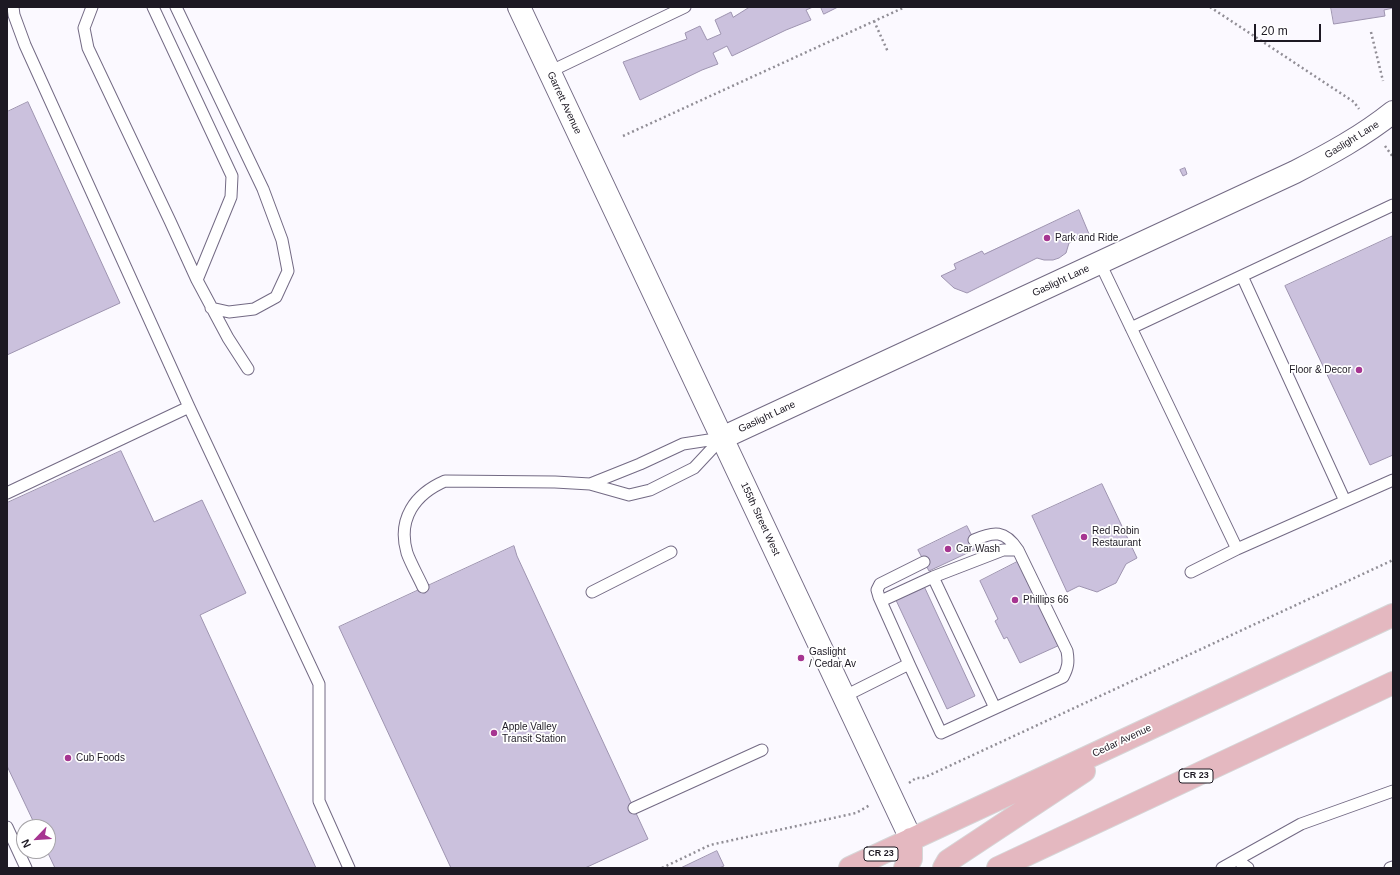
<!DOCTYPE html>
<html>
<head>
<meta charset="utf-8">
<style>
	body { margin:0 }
	#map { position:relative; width:1400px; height:875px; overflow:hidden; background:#fbf9ff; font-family:Helvetica,sans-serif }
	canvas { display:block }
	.frame { position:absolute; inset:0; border:8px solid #1d1923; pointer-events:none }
	.north { position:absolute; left:16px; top:819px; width:40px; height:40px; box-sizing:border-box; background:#fff; border:1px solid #a5a3a7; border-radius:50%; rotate:245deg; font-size:11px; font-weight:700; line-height:16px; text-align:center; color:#1d1923 }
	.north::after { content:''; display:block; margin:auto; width:14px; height:18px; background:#a63591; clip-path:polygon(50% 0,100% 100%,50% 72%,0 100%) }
	.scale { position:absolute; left:1254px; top:24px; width:67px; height:18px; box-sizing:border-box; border:2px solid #1d1923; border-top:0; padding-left:5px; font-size:12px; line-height:14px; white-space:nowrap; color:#1d1923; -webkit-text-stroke:3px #fff; paint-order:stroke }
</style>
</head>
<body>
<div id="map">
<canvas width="1400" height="875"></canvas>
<div class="frame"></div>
<div class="north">N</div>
<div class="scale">20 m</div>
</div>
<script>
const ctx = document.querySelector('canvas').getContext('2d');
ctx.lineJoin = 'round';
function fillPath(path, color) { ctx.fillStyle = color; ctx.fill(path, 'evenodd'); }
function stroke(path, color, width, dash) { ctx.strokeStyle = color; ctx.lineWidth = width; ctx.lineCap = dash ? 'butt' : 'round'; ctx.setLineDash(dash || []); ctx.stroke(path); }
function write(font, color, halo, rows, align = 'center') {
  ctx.font = font + ' Helvetica,sans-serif'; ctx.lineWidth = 3.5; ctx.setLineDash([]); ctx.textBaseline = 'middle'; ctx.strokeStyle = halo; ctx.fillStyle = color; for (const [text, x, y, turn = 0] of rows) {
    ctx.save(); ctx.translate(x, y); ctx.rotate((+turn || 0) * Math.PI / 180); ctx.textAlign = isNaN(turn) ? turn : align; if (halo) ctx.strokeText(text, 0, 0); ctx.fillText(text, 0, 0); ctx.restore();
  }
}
const building = new Path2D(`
	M750,7H813L806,10L811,20L786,30L732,56L727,46L713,53L718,64L702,70L640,100L623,62L687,39L685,33L700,26L707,40L721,34L715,20L731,12L733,17Z
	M821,7H838L824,14Z
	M1331,7H1393V8L1384,10L1385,16L1334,24Z
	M28,102L120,303L7,355V112Z
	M1185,168L1187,174L1183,176L1180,170Z
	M1079,210L1089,234L1069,243L1066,253L1059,258L1053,260H1044L1037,258L967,293L954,288L941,276L956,269L954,264L982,251L984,254Z
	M1393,236V455L1370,465L1285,286Z
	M121,451L154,522L202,500L246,593L200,615L316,868H55L47,851L48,827H36L7,766V503Z
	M1102,484L1137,558L1126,564L1116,583L1097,592L1079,586L1067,592L1032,516Z
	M967,526L978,548L929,571L918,550Z
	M514,546L517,556L648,839L585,868H451L339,627Z
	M1021,560L1062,644L1020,663L1007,637L1004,639L995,621L998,619L980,581Z
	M923,584L975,696L947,709L895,598Z
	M717,851L724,866L719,868H681Z`);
const path = new Path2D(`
	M1210,7L1354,102L1359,109
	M874,21L888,52
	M1371,32L1383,81
	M623,136L905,7
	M1385,146L1393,157
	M909,783L916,778H923L945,768L1393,560
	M662,868L710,845L856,813L870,805`);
const lane = new Path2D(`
	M13,7L14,15L25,45L189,407L319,684V801L349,868
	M92,7L84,28L88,48L170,221L197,280L228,338L248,369
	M153,7L232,176L231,197L197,280
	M176,7L263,189L282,240L288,271L276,297L254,309L229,312L211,308
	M549,72L685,7
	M1100,263L1237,549
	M1242,276L1345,501
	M1131,328L1393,205
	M590,484L640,464L683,444L722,438
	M7,493L189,407
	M1191,572L1237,549L1393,480
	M933,577L1003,550H1018
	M423,587C418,576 411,564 407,553C397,519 415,494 445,481L555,482L590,484L629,495L650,490L694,468L722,438
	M592,592L671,552
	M881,601L933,577L995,708
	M909,664L879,597L877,590L880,584L924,562
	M843,697L909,664L941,733L1063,677C1068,668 1069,662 1067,651L1018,550C1005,530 994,531 974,540
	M634,808L762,750
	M7,827L26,868
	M1237,860L1248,868
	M1222,868L1301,824L1393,791
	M1390,868L1393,867`);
const street = new Path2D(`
	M519,7L911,839
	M722,438L1295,172C1330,154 1363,136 1393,112`);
const primary = new Path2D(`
	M850,868L1393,615
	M905,868L911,859V839
	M944,868L948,861L1084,771
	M998,868L1393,683`);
const markers = [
	[1047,238,4,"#a63591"],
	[1359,370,4,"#a63591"],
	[1084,537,4,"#a63591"],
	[948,549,4,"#a63591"],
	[1015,600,4,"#a63591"],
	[801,658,4,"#a63591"],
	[494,733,4,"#a63591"],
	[68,758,4,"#a63591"]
];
const shields = [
	[1196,776,34],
	[881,854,34]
];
const shieldNames = [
	["CR 23",1196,776],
	["CR 23",881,854]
];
const streetNames = [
	["Garrett Avenue",564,103,65],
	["Gaslight Lane",1352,140,-32],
	["Gaslight Lane",1061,281,-25],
	["Gaslight Lane",767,417,-25],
	["155th Street West",760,519,65],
	["Cedar Avenue",1122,741,-25]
];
const poiNames = [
	["Park and Ride",1055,238],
	["Floor & Decor",1351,370,"right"],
	["Red Robin",1092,531],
	["Restaurant",1092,543],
	["Car Wash",956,549],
	["Phillips 66",1023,600],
	["Gaslight",809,652],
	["/ Cedar Av",809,664],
	["Apple Valley",502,727],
	["Transit Station",502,739],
	["Cub Foods",76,758]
];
fillPath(building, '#cbc1dd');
stroke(building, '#9e94b0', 1);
stroke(lane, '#736a84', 13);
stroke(street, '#736a84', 24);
stroke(primary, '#d6d6d7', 24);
stroke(path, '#918e96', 2.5, [2, 3]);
stroke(lane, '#fff', 11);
stroke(street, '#fff', 22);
stroke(primary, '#e4b8c0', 22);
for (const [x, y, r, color] of markers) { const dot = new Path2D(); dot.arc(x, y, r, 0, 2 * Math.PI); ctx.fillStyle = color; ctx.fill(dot); stroke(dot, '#fff', 1.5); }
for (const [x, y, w] of shields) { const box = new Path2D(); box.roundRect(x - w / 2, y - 7, w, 14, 3); ctx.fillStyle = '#fff'; ctx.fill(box); stroke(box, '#1d1923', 1); }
write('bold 9px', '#1d1923', null, shieldNames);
write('10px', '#1d1923', '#fff', streetNames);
write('10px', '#1d1923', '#fff', poiNames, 'left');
</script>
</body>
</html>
